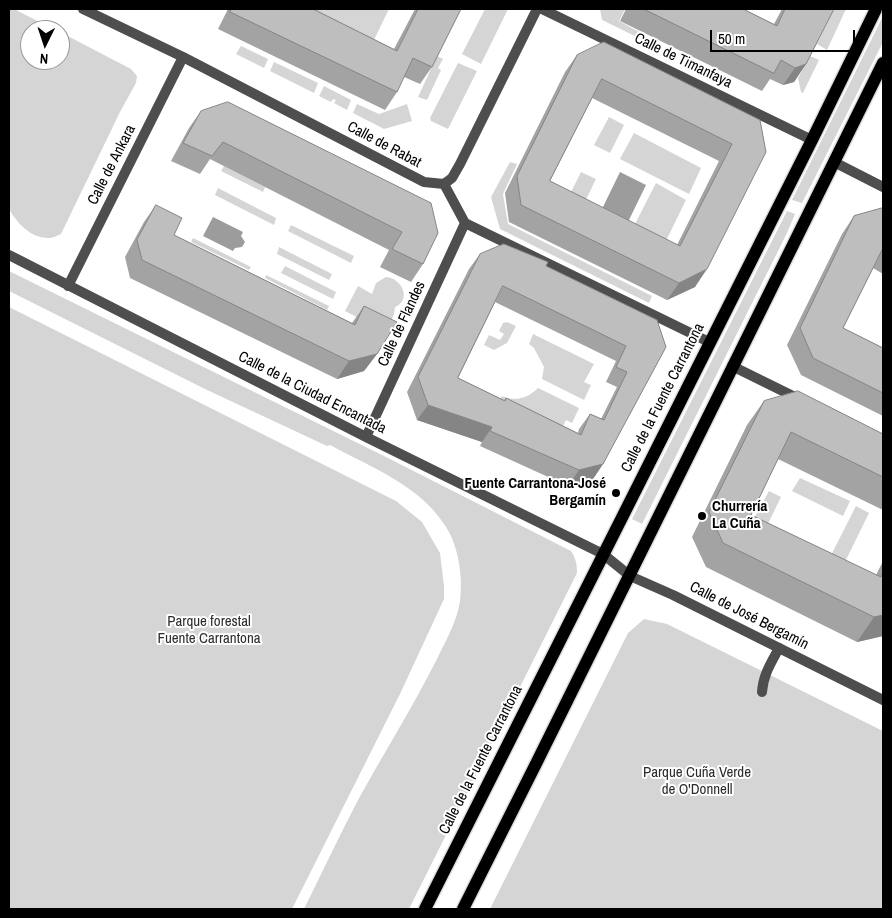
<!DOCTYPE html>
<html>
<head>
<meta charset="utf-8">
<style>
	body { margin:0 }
	#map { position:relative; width:892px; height:918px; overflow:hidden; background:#fff; font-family:"Archivo Narrow",sans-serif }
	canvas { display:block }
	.frame { position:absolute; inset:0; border:10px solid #000; pointer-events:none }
	.north { position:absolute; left:20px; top:20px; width:50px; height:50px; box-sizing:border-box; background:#fff; border:1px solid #999; border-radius:50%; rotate:184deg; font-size:14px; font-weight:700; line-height:20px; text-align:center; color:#000 }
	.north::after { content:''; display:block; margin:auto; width:18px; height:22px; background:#000; clip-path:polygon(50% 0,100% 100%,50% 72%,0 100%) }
	.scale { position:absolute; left:710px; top:30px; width:145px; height:22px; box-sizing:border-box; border:2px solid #000; border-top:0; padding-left:6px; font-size:15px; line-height:18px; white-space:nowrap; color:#000; -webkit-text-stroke:4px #fff; paint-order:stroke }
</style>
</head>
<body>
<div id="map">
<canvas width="892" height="918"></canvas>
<div class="frame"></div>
<div class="north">N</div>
<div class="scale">50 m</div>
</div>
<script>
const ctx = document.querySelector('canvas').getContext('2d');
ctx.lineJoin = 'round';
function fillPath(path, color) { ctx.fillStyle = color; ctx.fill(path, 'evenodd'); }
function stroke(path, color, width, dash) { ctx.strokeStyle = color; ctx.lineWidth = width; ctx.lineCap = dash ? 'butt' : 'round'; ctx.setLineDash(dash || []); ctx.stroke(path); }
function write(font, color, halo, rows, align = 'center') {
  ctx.font = font + ' "Archivo Narrow",sans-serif'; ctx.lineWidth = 4; ctx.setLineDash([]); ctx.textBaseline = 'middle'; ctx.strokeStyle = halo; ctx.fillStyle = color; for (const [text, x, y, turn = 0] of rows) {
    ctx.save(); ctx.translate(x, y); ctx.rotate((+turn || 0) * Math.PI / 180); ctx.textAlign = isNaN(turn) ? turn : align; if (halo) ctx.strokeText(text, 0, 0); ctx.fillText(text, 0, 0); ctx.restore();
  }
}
const green = new Path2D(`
	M9,9H14L55,30H30V60H60V32L131,69L137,76L136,83L120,112L61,234C58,235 53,238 50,238C31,239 17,223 9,209Z
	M301,9H389L371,46Z
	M485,9H508L481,64L462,54Z
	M600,9H625L619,21L641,33L639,38L602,20Z
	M834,9H846L827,50L817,44Z
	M883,16V42L802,203L792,200Z
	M241,46L268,59L264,68L236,54Z
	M437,56L443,59L438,68L441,70L427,100L418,97Z
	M810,56L819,60L803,93L801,92L798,78Z
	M274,62L318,83L314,93L270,71Z
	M458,63L477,71L448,129L431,121L430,118Z
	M324,86L351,100L347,110L334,103L336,100L333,99L331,102L319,96Z
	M357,104L379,114L407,104L412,121L384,129L353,113Z
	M609,117L624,125L610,153L594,145Z
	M634,133L701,168L689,194L620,159Z
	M510,162L517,164L503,194L508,224L652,296L649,303L500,229L491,197Z
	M224,166L265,187L263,192L221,171Z
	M581,172L596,179L582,208L567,200Z
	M656,183L686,200L662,249L634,226Z
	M218,188L276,218L274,225L215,195Z
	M787,211L795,214L787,233L642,524L632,519Z
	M291,225L354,256L351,263L288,231Z
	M193,238L251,267L249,270L191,242Z
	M279,247L332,274L329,280L277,254Z
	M285,266L336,292L333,299L281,273Z
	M9,271L388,458L571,551C576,558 577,565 577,573L409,909H304C322,873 339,836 358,800C384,753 412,708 436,661C445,642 457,622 460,601C463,578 459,547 446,527C420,485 372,468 330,445L327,446L205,389L9,291Z
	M266,275L329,306L327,310L265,278Z
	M386,277C402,278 412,300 395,307L394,314L386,332L345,311L358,286L372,294L376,283Z
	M9,307L396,501L422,522L440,553L444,586V599L400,694L292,909H9Z
	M507,322L516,326L507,343L494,350L484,345L489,335L500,340L504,334L499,331L503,323Z
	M533,334L594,364L584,382L591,385L584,400L542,379L544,367L534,348L529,344Z
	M538,388L579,408L572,423L566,420L561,430L500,399L502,396C516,402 528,398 538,388Z
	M800,478L850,501L843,516L792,491Z
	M769,491L781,497L760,540L746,533Z
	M856,506L869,513L837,578L823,571Z
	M644,619L667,624L883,731V909H490L628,633Z`);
const water = new Path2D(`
	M620,172L646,185L627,224L601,211Z
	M213,217L243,232L241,236L245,242L242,247L235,248L233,251L203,236Z`);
const lane = new Path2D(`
	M762,692C763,675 771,663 779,648`);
const street = new Path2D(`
	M83,9L183,57L424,182L444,184
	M542,9L812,140
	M834,162L883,187
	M444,184L465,223L709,342
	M444,184L452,178L460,164L537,9
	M9,255L366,437L603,554L630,576L673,595L883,700
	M68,286L183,57
	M732,366L799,399
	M366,437L465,223`);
const primary = new Path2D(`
	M425,909L812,140L876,9
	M463,909C605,628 743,345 883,63`);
const wall = new Path2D(`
	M228,9H313L394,49L415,9H461L432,67L420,84L404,77L397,92L385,110L218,29Z
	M626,9H743L774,24L782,9H834L806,64L794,82L783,85L770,79L762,91L620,21Z
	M577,55L760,120L695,287L667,300L509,222L505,193L565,72ZM592,98L719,161L677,245L550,181Z
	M201,111L431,203L423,264L411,282L380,267L389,250L210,159L200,174L171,161L189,128Z
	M156,205L174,235L352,323L364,306L377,354L364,371L337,379L130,278L125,257L144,222Z
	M883,208V274L873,268L843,328L883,348V416L801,375L787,345L842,234L854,216Z
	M480,254L546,266L657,320L603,464L593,479L568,486L480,446L482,442L417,420L407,392L469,269ZM495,302L616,361L606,382L617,387L601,419L590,414L579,429L578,433L506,398L504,400L458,378Z
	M764,401L883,434V510L778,459L751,515L876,575L883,561V636L857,642L706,567L692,537L747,425Z`);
const shadedWall = new Path2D(`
	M806,64L794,82L783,85L795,68Z
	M707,269L695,287L667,300L679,283Z
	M377,354L364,371L337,379L349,361Z
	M428,405L492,427L482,442L417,420Z
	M603,464L593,479L568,486L579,470Z
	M883,615V636L857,642L874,617Z`);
const building = new Path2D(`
	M232,9H313L397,51L418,9H461L432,67L413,58L397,92L230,12Z
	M644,9H743L777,26L785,9H834L806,64L795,68L781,60L774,73Z
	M604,42L760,120L766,152L707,269L679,283L521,205L517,176L577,55ZM602,79L732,144L680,246L550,181Z
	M228,102L431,203L438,233L423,264L392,249L402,232L223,142L212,156L183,143L201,111Z
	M156,205L182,218L174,235L355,325L364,306L397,322L377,354L349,361L142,260L137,240Z
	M883,208V250H882L843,328L883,348V393L813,358L800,328L854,216Z
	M504,244L548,262L546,266L657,320L666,347L603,464L579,470L490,431L492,427L428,405L418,377L480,254ZM503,286L626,346L616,367L627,372L604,420L590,414L581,435L506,398L505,401L458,378Z
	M798,391L883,434V477L791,432L751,515L881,577L883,572V615L874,617L723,543L709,512L764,401Z`);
const markers = [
	[616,493,5,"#000"],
	[702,516,5,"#000"]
];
const streetNames = [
	["Calle de Timanfaya",683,61,26],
	["Calle de Rabat",384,145,28],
	["Calle de Ankara",112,165,-63],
	["Calle de Flandes",402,324,-65],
	["Calle de la Ciudad Encantada",312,393,27],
	["Calle de la Fuente Carrantona",663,398,-63],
	["Calle de José Bergamín",749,616,27],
	["Calle de la Fuente Carrantona",481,760,-63]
];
const poiNames = [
	["Fuente Carrantona-José",606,484],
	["Bergamín",606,501],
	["Churrería",712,507,"left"],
	["La Cuña",712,524,"left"]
];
const parkNames = [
	["Parque forestal",209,622],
	["Fuente Carrantona",209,639],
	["Parque Cuña Verde",697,773],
	["de O'Donnell",697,790]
];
fillPath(green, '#d5d5d5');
fillPath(water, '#9c9c9c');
stroke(primary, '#dbdbdb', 15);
stroke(lane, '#4e4e4e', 10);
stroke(street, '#4e4e4e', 10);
stroke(primary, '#000', 12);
fillPath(wall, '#a3a3a3');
fillPath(shadedWall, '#858585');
fillPath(building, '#bebebe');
stroke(building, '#858585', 1);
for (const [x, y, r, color] of markers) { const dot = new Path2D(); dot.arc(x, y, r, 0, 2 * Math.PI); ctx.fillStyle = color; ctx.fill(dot); stroke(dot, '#fff', 2); }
write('15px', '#000', '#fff', streetNames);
write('bold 15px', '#000', '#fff', poiNames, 'right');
write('15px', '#2c2c2c', '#fff', parkNames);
</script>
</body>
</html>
